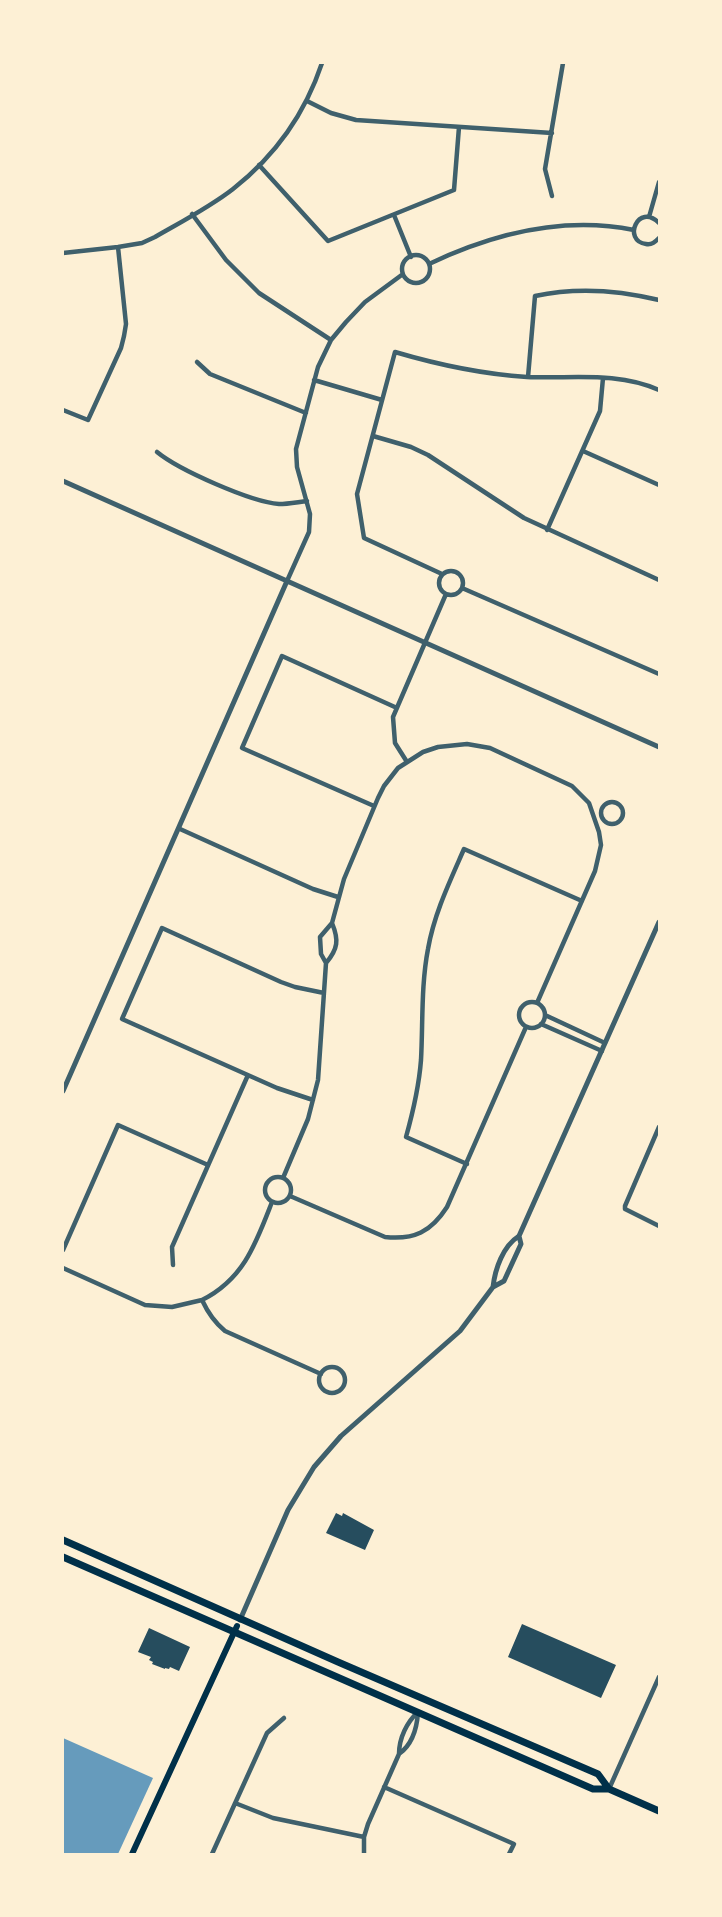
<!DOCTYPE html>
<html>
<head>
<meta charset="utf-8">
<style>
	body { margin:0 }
	#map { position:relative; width:722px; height:1917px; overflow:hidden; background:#fdf0d5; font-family:"Exo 2",sans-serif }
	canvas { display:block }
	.frame { position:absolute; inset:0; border:64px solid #fdf0d5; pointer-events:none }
</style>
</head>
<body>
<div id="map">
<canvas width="722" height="1917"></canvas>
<div class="frame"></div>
</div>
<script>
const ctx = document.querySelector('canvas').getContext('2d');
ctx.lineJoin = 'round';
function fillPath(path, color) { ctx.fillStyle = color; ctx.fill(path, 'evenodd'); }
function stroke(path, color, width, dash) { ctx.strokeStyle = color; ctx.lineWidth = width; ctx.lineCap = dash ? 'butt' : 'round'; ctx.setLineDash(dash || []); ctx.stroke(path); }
const water = new Path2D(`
	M63,1738L153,1778L118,1854H63Z`);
const building = new Path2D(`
	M336,1513L342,1516L343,1513L374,1530L365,1550L326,1533Z
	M522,1624L616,1665L601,1698L508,1657Z
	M149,1628L190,1647L179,1671L170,1667L169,1669L165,1668V1669L152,1664L153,1662L149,1660L151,1657L138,1652Z`);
const minor = new Path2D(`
	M307,101L331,113L356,120L552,133
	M259,165L328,241L454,190L459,127
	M552,196L545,169L563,63
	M192,214L226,260L259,293L331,340
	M394,215L411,257
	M649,217L659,182
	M659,223C638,202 622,241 646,244C652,245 655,242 659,238
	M63,253L118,247L142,243L155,237C181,222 210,207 233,189C275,156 305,114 322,63
	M402 269a14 14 0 1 1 28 0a14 14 0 1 1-28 0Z
	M429,264C492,234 564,216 634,230
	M197,362L210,374L306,413
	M528,377L535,296C576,287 618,290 659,300
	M314,380L382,400
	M63,410L88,420L121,348L124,336L126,324L118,247
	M373,436L411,447L428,455L524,518L659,580
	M583,451L659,485
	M157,452C179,470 251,502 279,504C288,504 298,502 307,501
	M547,530L600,411L603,378
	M439 583a12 12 0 1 1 24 0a12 12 0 1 1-24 0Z
	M442,574L364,538L357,494L395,352C439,365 481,374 527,377C571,379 617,371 659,390
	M287,581L309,532L310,514L297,467L296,449L318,367L331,340L346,322L365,302L403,274
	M462,588L659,674
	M407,762L395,743L393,717L446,594
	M601 813a11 11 0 1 1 22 0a11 11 0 1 1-22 0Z
	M374,806L242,748L282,656L397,708
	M180,829L313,889L338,897
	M326,963C338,949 339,940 332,923
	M519 1015a13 13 0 1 1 26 0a13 13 0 1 1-26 0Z
	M545,1015L605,1043
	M541,1024L602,1051
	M313,1100L277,1088L122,1019L162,928L281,982L295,987L324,993
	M659,1127L625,1206V1209L659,1226
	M467,1164L406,1137C413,1112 419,1086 421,1060C423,1023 421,985 428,949C434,914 450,881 464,849L582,901
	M265 1190a13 13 0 1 1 26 0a13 13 0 1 1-26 0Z
	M283,1178L308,1119L318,1080L326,963L321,954L320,937L332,923L344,879L378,798L384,786L398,768L423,752L438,747L467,744L490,748L572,786L589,803L599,832L601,845L595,871L537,1003
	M290,1196L385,1237C414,1240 431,1232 447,1207L526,1027
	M63,1250L118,1125L208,1165
	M173,1265L172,1247L248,1075
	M63,1268L145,1305L172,1307L202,1300C208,1313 214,1322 225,1331L321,1374
	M202,1300C244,1279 256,1243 272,1202
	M319 1380a13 13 0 1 1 26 0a13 13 0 1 1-26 0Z
	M399,1754C399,1738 407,1722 418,1712
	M384,1787L514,1844L509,1854
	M609,1789L659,1677
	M235,1803L273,1818L364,1837
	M212,1854L267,1733L284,1718
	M364,1854V1837L368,1824L399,1754C413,1744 417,1728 418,1712`);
const tertiary = new Path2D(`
	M63,481L659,747
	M63,1091L287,581
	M493,1287C495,1269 503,1246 519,1236L659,922
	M240,1620L288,1510L314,1467L341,1436L460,1331L493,1287L504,1281L521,1244L519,1236`);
const secondary = new Path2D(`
	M132,1854L237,1626`);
const primary = new Path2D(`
	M63,1540L338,1662L598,1774L609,1789
	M63,1557L593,1789H609L659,1811`);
fillPath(water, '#669bbc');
fillPath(building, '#264d5e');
stroke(minor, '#3f606c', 4.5);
stroke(tertiary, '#3f606c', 5);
stroke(secondary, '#003049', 6);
stroke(primary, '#003049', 7);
</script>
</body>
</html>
